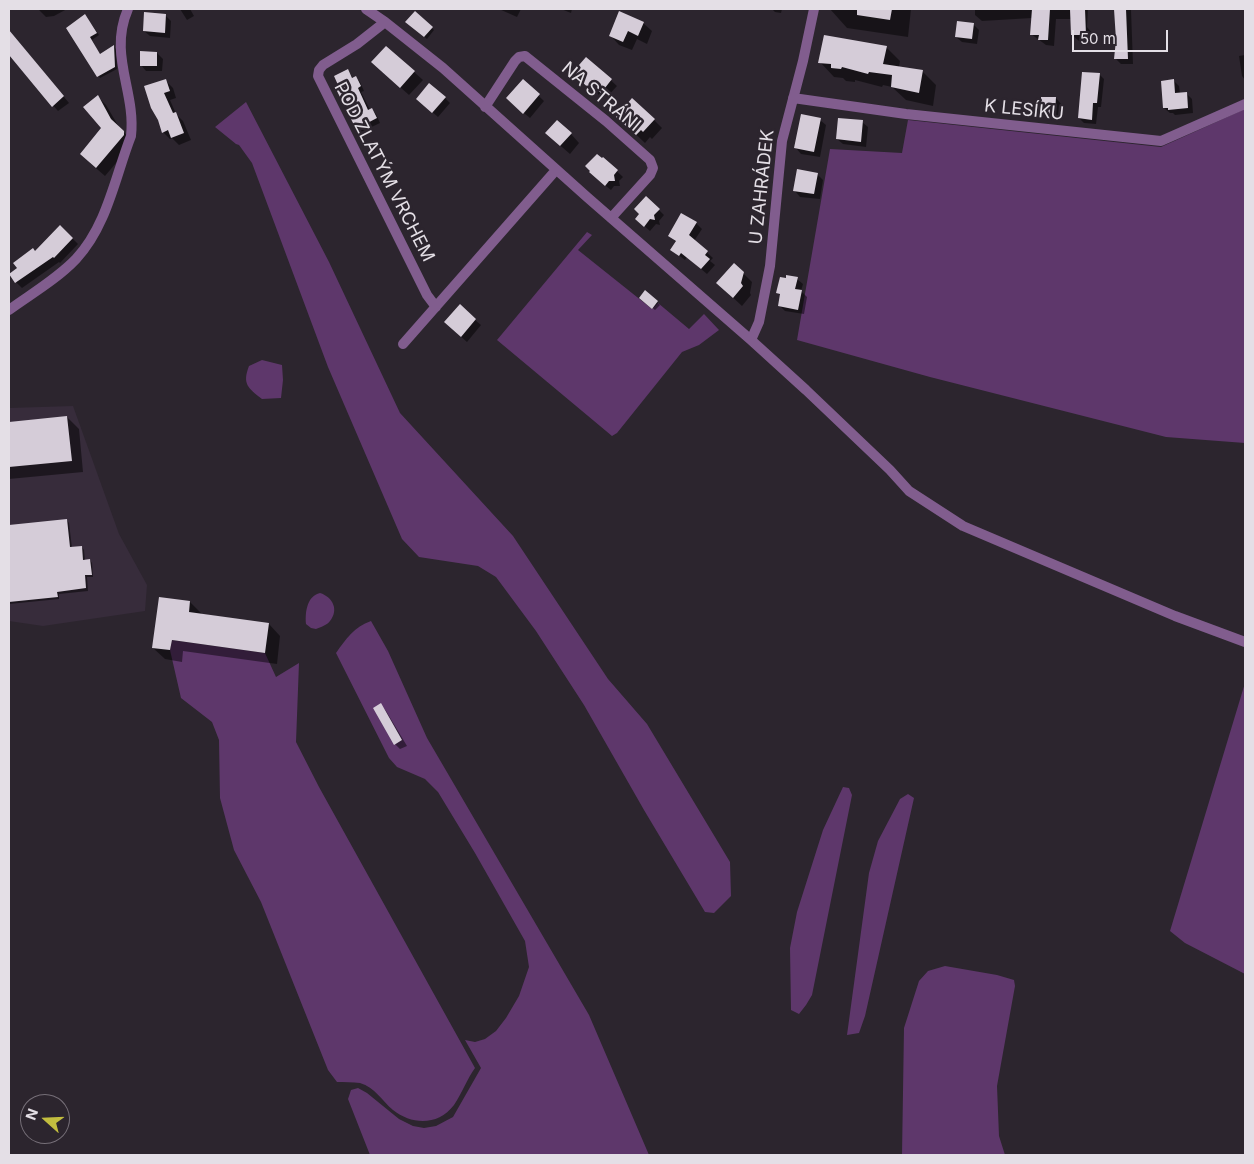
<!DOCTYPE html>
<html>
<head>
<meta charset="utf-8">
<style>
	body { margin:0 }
	#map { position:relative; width:1254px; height:1164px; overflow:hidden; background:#2c252e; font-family:Inter,sans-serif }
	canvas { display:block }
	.frame { position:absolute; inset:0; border:10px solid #e4dfe6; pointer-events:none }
	.north { position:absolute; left:20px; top:1094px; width:50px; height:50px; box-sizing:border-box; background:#2c252e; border:1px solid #766f78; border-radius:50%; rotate:290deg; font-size:14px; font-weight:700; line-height:20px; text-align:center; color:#e4dfe6 }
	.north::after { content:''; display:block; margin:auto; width:18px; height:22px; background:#c2bd3f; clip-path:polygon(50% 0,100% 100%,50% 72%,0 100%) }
	.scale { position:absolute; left:1072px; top:30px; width:96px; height:22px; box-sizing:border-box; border:2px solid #e4dfe6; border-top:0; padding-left:6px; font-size:15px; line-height:18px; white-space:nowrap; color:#e4dfe6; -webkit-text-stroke:4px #2c252e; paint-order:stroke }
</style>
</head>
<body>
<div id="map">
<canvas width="1254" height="1164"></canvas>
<div class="frame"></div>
<div class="north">N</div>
<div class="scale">50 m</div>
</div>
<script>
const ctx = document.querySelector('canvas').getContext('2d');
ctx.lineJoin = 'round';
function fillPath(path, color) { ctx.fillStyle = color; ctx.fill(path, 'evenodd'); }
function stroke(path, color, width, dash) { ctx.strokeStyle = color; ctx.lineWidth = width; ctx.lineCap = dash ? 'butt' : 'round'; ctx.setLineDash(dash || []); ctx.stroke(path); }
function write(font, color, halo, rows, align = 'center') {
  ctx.font = font + ' Inter,sans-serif'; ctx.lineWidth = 5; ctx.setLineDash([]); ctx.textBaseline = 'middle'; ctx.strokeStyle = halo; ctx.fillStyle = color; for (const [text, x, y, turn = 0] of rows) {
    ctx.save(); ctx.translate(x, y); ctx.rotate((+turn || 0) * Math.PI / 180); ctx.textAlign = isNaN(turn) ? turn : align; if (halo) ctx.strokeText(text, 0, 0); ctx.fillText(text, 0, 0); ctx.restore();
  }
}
const built = new Path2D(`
	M73,406L119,534L147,585L145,611L43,626L9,621V408Z`);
const green = new Path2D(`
	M246,102L329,262L400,413L513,536L608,679L647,724L730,862L731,896L714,913L705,912L644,810L584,705L536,631L496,577L478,566L419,557L402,539L328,367L252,163L239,145L236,144L215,127Z
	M1245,109V443L1166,437L930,377L797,340L830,149L902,153L908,120L1161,147Z
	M587,232L592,235L578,250L652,309L658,303L689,329L704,314L719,330L699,345L682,352L617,433L612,436L497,340Z
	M262,360L282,365L283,380L281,398L262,399C248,388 242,384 249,366Z
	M320,593C333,597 339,610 330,621C327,625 321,627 316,629L311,628L306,624C305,612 307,596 320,593Z
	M371,621L388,651L427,738L589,1015L649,1155H370L348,1099L351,1090L358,1088L367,1093L399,1119L413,1126L424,1128L436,1126L453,1117L481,1068L465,1040L475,1042L485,1039L496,1031L506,1018L519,996L529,967L525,941L475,853L438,792L425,779L397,767L389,758L336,653C346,639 354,627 371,621Z
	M172,640L265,653L276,677L299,663L296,742L319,787L475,1068C467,1079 462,1093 454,1105C438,1126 412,1125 393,1110C382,1101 375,1087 360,1083C353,1082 344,1082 337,1082L328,1070L261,902L234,850L220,798L219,740L212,722L181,698L170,650Z
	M1245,683V974L1185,943L1170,931Z
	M843,787L849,788L852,795L812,995L806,1005L799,1014L791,1010L790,948L797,912L823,830Z
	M908,794L914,798L865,1016L859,1033L847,1035L869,873L878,841L900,799Z
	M945,966L997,975L1014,980L1015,986L997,1086L999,1136L1005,1155H902L904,1028L919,981L928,971Z`);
const shadow = new Path2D(`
	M38,9H67L54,16L46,17Z
	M180,9H190L194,16L187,20Z
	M499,9H521L517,17Z
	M561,9H572L571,13Z
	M772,9H782L781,13L775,12Z
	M830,9H911L908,37L847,28Z
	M975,9H1088L1087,27L1092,33V41H1079L1072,35V19H1056L1054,46L1046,45L1031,34L1032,18L982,21L975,15Z
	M1115,9H1137L1131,10L1133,64H1121L1116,59L1118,40Z
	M415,13L434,30L427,39L407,22Z
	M165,15L171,21L170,38L150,36L144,31Z
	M87,18L99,35L92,40L100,55L114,46L116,49L117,69L100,78L68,28Z
	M643,23L652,31L647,44L637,39L632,50L619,45L611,36Z
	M973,24L979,30L977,44L962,42L956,37Z
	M9,30L69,103L58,111L9,55Z
	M886,47L900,61L899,67L922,71L936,85L933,106L906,100L892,87L883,85L882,87L855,80V82L846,81L843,78L834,77L820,62Z
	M157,53L163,59L162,71H146L141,65Z
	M1245,55V80L1242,76L1239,56Z
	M587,58L617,86L607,97L601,93L599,95L579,78Z
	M347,70L354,79L356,78L360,82L364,91L361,92L370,110H372L376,114L380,123L361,132L357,128L356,117L347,99L345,100L341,96L340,86Z
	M382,71L414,72L423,80L409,95Z
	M1099,74L1104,79L1101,107H1098L1096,124L1084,123L1079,118Z
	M1173,80L1179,86L1180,94L1186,93L1192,99L1193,113L1175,115L1173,113H1170L1164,108Z
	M166,81L173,88L176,98L170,100L176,114L183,121L191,140L179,145L172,138L170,139L163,132L146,87Z
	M523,81L544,101L530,118L513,104Z
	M98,97L106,105L119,127L132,141V144L105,176L90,163L103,128Z
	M445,98L450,103L438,117L423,104Z
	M1056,98L1061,104L1060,120L1048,119L1042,114Z
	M654,120L662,128L652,139L650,137L645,143L626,125Z
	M820,120L826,125L820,157L801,154L796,148Z
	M862,122L868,127L866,147L843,144L837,139Z
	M571,134L579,143L570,154L555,141Z
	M603,158L623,177L619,181L620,186H614L611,190L596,178Z
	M817,174L823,180L820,199L800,197L795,191Z
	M659,210L664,215L659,221L660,225L656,224L650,231L642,224Z
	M682,215L696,223L702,229L694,241L713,258L710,261L715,265L707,274L687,257L685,260L672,250L676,242L669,236Z
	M60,226L78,244L60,263L59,262L22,288L16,282L35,252Z
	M743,273L752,282L750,293L751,295L742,306L727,292Z
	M797,279L803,284L801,291L807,297L804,314L785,311L779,305L781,296L778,293Z
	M645,292L660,305L655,310L641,297Z
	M475,320L481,325L467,342L451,328Z
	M67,417L79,429L83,472L9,479V423Z
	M67,520L69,523L72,548L82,547L84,550L85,561L90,560L92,563L93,577H87L88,591L59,594V599L9,604V526Z
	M160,598L190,602L202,614L269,624L280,636L277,664L183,651L182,662L165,659L153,648Z
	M381,705L386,711L407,746L400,749L395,744Z`);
const building = new Path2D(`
	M857,9H892L890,20L857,15Z
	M1032,9H1050L1048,40H1038L1039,35H1030Z
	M1070,9H1085L1086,35H1071Z
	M1114,9H1126L1128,59H1114L1116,40Z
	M415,11L433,27L424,37L405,22Z
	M619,11L644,22L638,36L628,31L623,42L609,36Z
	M144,12L166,14L165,33L143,31Z
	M85,14L97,33L90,37L100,54L114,45L115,67L97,77L66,28Z
	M957,21L974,23L972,39L955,37Z
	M9,30L64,96L52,107L9,55Z
	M824,35L887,46L883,64L923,70L919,93L891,87L892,75L869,72L868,74L842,67L841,69L831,68V64L818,63Z
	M386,46L415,71L400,88L371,62Z
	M140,51L157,52V66H140Z
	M586,57L612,79L601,93L595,88L592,91L572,73Z
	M348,69L352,78L356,76L361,86L358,88L368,110L372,108L377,118L356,129L351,119L354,117L344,95L340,97L335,87L338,85L334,76Z
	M1082,72L1100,73L1097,103H1093L1092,120L1078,118Z
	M166,79L170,91L164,93L173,113L176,112L184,133L171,138L168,130L162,133L158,120L151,108L144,86Z
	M523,79L540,94L523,114L506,98Z
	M1174,79L1175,93L1187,92L1188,108L1168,110V108H1163L1161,81Z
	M429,83L446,97L432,113L416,99Z
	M98,95L111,119L124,131V135L96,168L80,154L101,128L83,107Z
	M1041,97H1056L1055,114H1041Z
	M632,98L655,119L643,132L641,130L636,135L616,117Z
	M801,114L821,118L814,152L794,148Z
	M838,118L863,120L861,142L836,139Z
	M557,120L572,133L560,146L545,133Z
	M597,154L602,158L603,157L618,170L614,175L615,181H609L605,186L589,172L590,171L585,166Z
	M797,169L818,173L814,194L793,191Z
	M646,196L660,209L654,215L655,220L650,219L644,227L635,219L639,214L634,209Z
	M681,213L697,222L689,235L708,251L705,255L710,259L701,269L681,253L679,256L670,250L676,241L668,236Z
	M60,225L73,238L54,258L53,257L15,283L9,274L17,268L13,263L33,248L35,251Z
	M734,263L744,272L741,283L743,286L733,298L716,283Z
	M786,275L798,277L795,289L802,290L798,310L778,306L780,294L776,293L780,277L786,278Z
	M645,290L658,301L652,309L639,298Z
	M460,304L476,319L461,337L444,322Z
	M67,416L72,461L9,467V422Z
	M67,519L70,547L82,546L83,560L90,559L92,575H85L86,588L57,592L58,597L9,602V525Z
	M159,597L190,601L189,612L269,623L265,653L172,640L170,650L152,648Z
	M381,703L402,740L394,745L373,708Z`);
const street = new Path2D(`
	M366,9L385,22L443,68L587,197L751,340L806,390L890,470L909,491L963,526L1175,616L1245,642
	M385,22L357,44L323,65L319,70L318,76L427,295L436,307
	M793,98L906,114L1161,141L1245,104
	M485,107L515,61L519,57L525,56L606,121L650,160L653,168L650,175L611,218
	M9,310C31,294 57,279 76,259C107,226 115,177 131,136C136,91 108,55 128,9
	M751,340L759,322L770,266L782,141L803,61L814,9
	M403,344L556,170`);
const streetNames = [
	["NA STRÁNI",601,97,40],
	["K LESÍKU",1024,110,6],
	["POD ZLATÝM VRCHEM",384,172,63],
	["U ZAHRÁDEK",762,187,-84]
];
fillPath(built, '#372c3b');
fillPath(green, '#5e376b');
fillPath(shadow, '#0007');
fillPath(building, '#d5ccd8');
stroke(street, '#815d8e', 10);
write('18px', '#e4dfe6', '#2c252e', streetNames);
</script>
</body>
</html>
